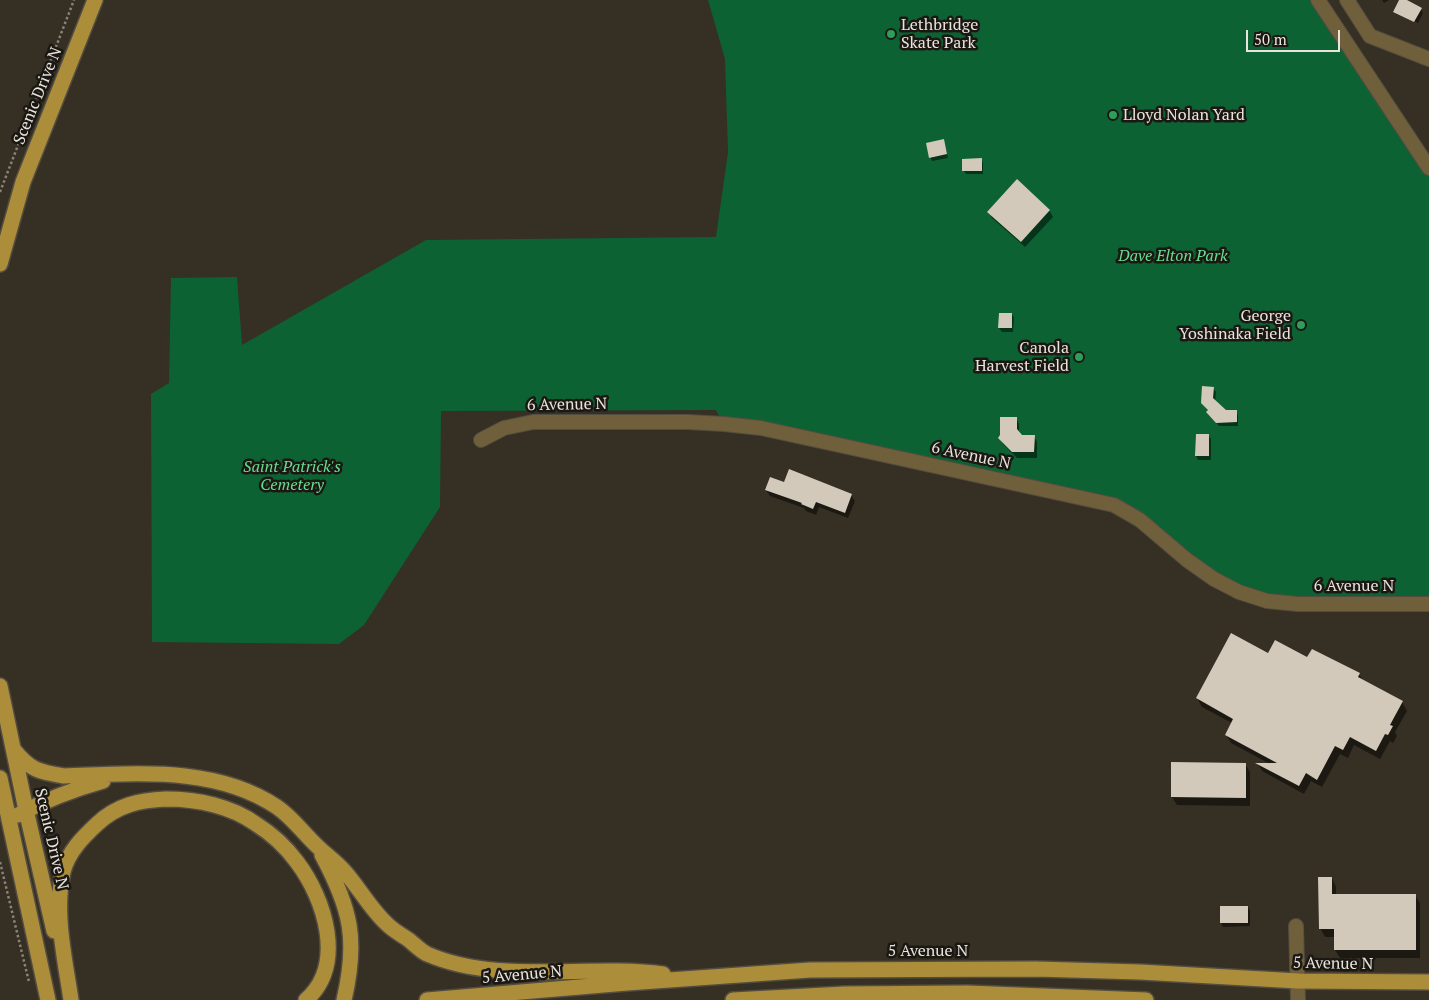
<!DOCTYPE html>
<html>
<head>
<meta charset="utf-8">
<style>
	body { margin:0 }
	#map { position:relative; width:1429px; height:1000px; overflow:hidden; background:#362f23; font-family:"PT Serif",serif }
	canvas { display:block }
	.scale { position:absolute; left:1246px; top:30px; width:94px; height:22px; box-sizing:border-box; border:2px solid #e9e4dc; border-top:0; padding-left:6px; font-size:15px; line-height:18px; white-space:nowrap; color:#e9e4dc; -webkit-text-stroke:4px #1b1813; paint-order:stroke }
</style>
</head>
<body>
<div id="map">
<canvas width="1429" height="1000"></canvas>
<div class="scale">50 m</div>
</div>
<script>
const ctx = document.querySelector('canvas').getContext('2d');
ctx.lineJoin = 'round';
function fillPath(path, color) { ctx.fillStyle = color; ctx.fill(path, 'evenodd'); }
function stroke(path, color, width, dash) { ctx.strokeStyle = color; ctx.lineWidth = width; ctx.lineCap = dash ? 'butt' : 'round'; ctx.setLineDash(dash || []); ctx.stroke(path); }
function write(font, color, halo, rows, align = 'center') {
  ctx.font = font + ' "PT Serif",serif'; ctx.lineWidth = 5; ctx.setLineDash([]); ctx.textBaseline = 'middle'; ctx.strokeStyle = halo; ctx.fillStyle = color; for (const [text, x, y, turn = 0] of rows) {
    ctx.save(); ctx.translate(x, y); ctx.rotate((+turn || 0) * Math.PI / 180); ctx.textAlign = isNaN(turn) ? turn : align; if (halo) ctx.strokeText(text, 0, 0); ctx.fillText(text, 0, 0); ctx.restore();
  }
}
const green = new Path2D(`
	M708,0H1318L1429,168V604H1298L1239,592L1114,505L724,424L716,410L441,411L440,507L364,625L339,644L152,642L151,394L169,383L171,278L237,277L242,345L426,240L716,237L728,152L725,59Z`);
const shadow = new Path2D(`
	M1382,0H1389L1384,3Z
	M1401,0H1404L1421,9L1423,13L1418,23L1396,12V14L1395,12Z
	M944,140L948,158L932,161L930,157Z
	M981,159L983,163V174H966L964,171Z
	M1049,210L1053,217L1025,247L992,218L989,212Z
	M1012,314L1014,318L1013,332H1002L999,328Z
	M1213,388L1216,392L1215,402L1225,412H1236L1238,415V426H1219L1210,416L1207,412Z
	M1016,418L1019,424V434L1022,436H1034L1037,442V458H1017L1003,444L999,438Z
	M1198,435H1208L1211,439V460H1198L1196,456Z
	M785,484L851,495L855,501L848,518L819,507L816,515L806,511L804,508L770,496L766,490Z
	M1269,655L1308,659L1359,674L1363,681L1402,702L1407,711L1395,732L1397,736L1393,743L1390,741L1380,759L1354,745L1348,758L1340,754L1322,787L1311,781L1304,794L1262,771L1258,764H1270L1231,743L1226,735L1232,723L1202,707L1197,698Z
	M1245,764L1250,772V806L1177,805L1172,797Z
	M1332,878L1336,887V895H1415L1420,903V958H1340L1335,950V937H1325L1320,928Z
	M1248,907L1250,911V926L1223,927L1221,923Z`);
const building = new Path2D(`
	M1399,0H1407L1422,8L1414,22L1393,12Z
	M944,139L947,154L929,158L926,143Z
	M982,158V171H962V159Z
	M1017,179L1050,210L1021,242L987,212Z
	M999,313H1012V328H998Z
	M1202,386L1214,387L1213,398L1226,410H1237V422L1216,423L1206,412L1208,410L1201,403Z
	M1000,417H1017V429L1022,435H1035L1034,452H1012L998,438L1000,435Z
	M1196,434H1209V456H1195Z
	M789,469L852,494L845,513L816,502L813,509L801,504L802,503L765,490L770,477L784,482Z
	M1231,633L1268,653L1275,640L1307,657L1312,649L1360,673L1358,677L1403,701L1390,725L1393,726L1388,735L1385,734L1376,751L1350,737L1343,750L1335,746L1317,780L1306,773L1299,786L1255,763H1277L1225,735L1233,719L1196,698Z
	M1171,762L1246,763V798L1171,797Z
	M1318,877H1332V894H1416V950H1334V929H1319Z
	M1220,906H1248V923H1220Z`);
const path = new Path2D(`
	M0,192L74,0
	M0,862L29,982`);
const minor = new Path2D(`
	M1318,0L1429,168
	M1347,0L1370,36L1429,59
	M481,440L504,428L533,422H688L724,424L761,428L1114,505L1140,520L1187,560L1214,579L1239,592L1267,601L1298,604H1429
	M1296,926L1298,1000`);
const major = new Path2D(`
	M0,264L23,182L95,0
	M0,686L26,810L54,931
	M14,750C30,770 39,772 64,776C135,774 214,765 277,807C293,818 303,833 317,846C326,855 337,862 345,872C360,889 371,910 388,925C394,931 402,935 409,940C415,945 421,951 427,954C498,985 587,964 663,974
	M0,778L48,1000
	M18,815C47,799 71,790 103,781
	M322,855C351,909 358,940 344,1000
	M71,1000C65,959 54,914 63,872C68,852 83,837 97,824C117,805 140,800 166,799C197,799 231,806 256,824C272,834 286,847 297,862C325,899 346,965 306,1000
	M427,1000L627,983L810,970L1036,969L1140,972L1298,981L1429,982
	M733,1000L844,994L967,993L1146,1000`);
const markers = [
	[891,34,5,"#2e9e5b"],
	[1113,115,5,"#2e9e5b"],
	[1301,325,5,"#2e9e5b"],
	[1079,357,5,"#2e9e5b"]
];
const poiNames = [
	["Lethbridge",901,25],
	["Skate Park",901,43],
	["Lloyd Nolan Yard",1123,115],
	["George",1291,316,"right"],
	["Yoshinaka Field",1291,334,"right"],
	["Canola",1069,348,"right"],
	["Harvest Field",1069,366,"right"]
];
const streetNames = [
	["Scenic Drive N",38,96,-68],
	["6 Avenue N",567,405,-1],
	["6 Avenue N",971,456,12],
	["6 Avenue N",1354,586],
	["Scenic Drive N",51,839,77],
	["5 Avenue N",928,951],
	["5 Avenue N",1333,964,1],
	["5 Avenue N",522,975,-5]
];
const parkNames = [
	["Dave Elton Park",1173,256],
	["Saint Patrick's",292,467],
	["Cemetery",292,485]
];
fillPath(green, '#0d6233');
fillPath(shadow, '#0007');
fillPath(building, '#d2c9ba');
stroke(minor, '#534c41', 16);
stroke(major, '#534c41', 18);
stroke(path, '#898379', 2.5, [2.5, 2.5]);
stroke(minor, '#6f603b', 14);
stroke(major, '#ac8d3a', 15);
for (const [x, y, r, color] of markers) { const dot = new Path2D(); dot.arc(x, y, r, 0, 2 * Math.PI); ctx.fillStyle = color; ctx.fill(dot); stroke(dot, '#1b1813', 2); }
write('16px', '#e9e4dc', '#1b1813', poiNames, 'left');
write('16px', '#e9e4dc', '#1b1813', streetNames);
write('italic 16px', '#65de8f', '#1b1813', parkNames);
</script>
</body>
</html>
